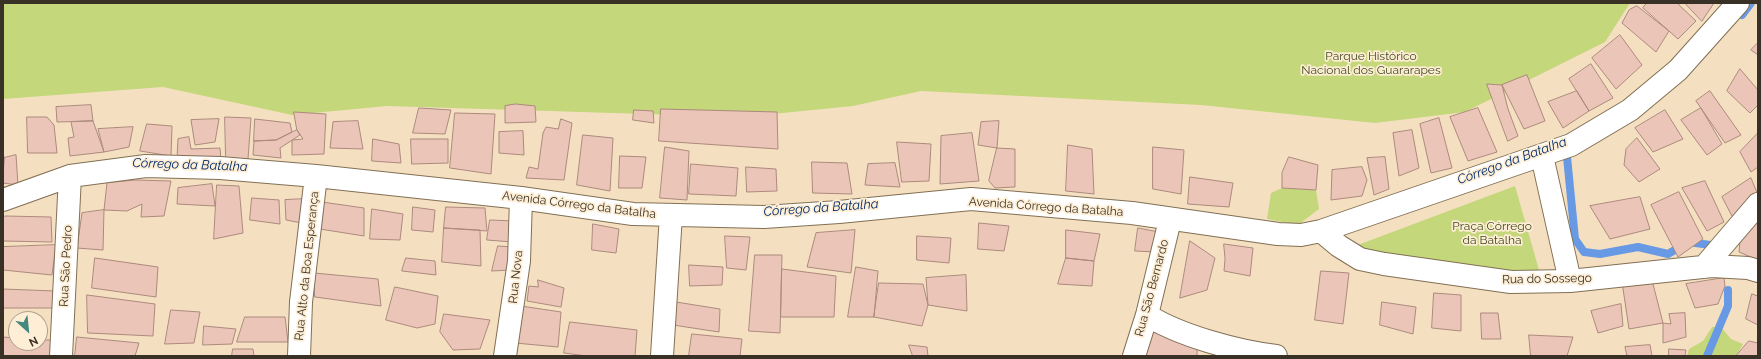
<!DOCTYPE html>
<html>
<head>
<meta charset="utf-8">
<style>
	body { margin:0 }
	#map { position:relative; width:1761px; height:359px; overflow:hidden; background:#f4e0c1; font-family:Raleway,sans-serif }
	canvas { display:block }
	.frame { position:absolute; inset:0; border:4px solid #393125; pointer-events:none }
	.north { position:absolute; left:8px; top:311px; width:40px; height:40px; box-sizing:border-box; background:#feeed5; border:1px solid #afa28f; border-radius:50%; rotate:153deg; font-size:11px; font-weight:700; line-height:16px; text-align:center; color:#393125 }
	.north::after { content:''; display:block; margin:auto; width:14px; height:18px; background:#448980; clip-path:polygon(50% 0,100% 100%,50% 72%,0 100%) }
</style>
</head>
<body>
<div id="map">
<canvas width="1761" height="359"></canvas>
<div class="frame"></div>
<div class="north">N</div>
</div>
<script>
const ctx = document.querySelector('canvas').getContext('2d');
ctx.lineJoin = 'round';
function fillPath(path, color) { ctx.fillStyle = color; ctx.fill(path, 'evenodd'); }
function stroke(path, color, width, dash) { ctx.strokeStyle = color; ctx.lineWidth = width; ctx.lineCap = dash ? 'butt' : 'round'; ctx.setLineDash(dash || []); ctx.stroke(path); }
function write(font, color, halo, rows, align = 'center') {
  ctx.font = font + ' Raleway,sans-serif'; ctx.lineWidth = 3.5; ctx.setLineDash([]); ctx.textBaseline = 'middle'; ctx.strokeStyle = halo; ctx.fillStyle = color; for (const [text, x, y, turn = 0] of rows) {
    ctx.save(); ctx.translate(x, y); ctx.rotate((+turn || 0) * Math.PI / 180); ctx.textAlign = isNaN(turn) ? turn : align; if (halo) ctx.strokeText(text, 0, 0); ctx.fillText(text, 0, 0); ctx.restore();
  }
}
const green = new Path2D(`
	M3,3H1630L1605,42L1465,112L1375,123L1201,105L921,91L853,106L742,117L387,106L292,115L163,87L3,99Z
	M1515,186L1539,270L1519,274L1347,249Z
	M1282,188L1316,190L1319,209L1298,225L1267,219L1271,193Z
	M1712,327H1721L1731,339L1743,344L1736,356H1687L1689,349L1703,341Z`);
const stream = new Path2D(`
	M1742,15L1751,3
	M1567,157L1575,239L1584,252L1600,254L1638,247L1668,254L1688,242L1718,246
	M1707,356L1728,306V290`);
const building = new Path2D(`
	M1647,3H1677L1696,21L1678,39L1643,8Z
	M1685,3H1714L1702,21Z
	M1637,6L1669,31L1656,52L1622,23L1629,10Z
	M1620,35L1642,65L1616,89L1592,58Z
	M1758,43V55L1751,50Z
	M1591,64L1613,98L1589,111L1569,79Z
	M1740,69L1758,90V105L1750,113L1727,91Z
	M1527,75L1545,121L1524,129L1502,85Z
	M1487,84L1502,85L1508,109L1518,136L1508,141Z
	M1577,91L1589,111L1563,128L1548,102Z
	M1710,91L1741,135L1725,143L1696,101Z
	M516,104L535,106L536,122L505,123V106Z
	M91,105L93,121L57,122L56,107Z
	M419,108L451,110L445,134L413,133Z
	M1478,108L1497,152L1468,161L1450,117Z
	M1701,108L1722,144L1707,155L1681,120Z
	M661,109L777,112L778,149L659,141Z
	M634,110L653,111L654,123L633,120Z
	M1665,110L1683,139L1653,152L1635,128Z
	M294,112L326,114L324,154L292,155V140L303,139L297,130Z
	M455,113L495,114L491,174L450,168Z
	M27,117H47L54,125L57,153H28Z
	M225,117L251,118L248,159L226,158Z
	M1439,118L1452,168L1431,173L1420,124Z
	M219,119L215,142L195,145L191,120Z
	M255,119L290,123L292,132L276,140L254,141Z
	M561,119L572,123L564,180L526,178L529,167L538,169L543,133L546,127L558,129Z
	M93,121L104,152L70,156L68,138L74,137L71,122Z
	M358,121L363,149L330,148L333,122Z
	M999,121L997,148L978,145L981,122Z
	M147,124L172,126L171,156L140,151Z
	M133,127L129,147L104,152L98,129Z
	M297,130L300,135L280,148L281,158L253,155L254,141L276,140Z
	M1412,130L1419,168L1399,176L1393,133Z
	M523,131L524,155L499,153V132Z
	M972,133L979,181L940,184L941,136Z
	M1758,133V167L1751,172L1740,152Z
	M583,135L613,138L610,191L577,185Z
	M189,137L191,149L220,148L221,160L177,158L178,139Z
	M1637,138L1660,169L1639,182L1624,165L1626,149Z
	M373,139L399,144L401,163L372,161Z
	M411,139H448V163L412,164Z
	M897,142L931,144L929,181L902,182Z
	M1068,145L1092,149L1094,194L1066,191Z
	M665,147L689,151L687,200L660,198Z
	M1153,147L1184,150L1181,194L1153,189Z
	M997,148L1015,149V187L995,188L989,181Z
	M3,151L4,158L3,173Z
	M16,155L18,185L3,183L4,158Z
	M620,156L646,157L642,188H619Z
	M1289,157L1318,165L1316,190L1282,188V173Z
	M1385,157L1389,189L1374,195L1367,158Z
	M812,162L847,163L852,194L813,193Z
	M895,163L900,187L865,185L868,164Z
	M691,164L738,168L736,196L689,194Z
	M746,167L776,169L777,191L747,192Z
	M1362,167L1367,180L1362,196L1331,200L1332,170Z
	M1190,177L1233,183L1229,207L1188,204Z
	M1751,178L1758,195L1733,218L1722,197Z
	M136,180L171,181L164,216L141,217L142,204L127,211L104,210L107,183Z
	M1705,181L1724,222L1707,231L1682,188Z
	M212,184L215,206L177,204L178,188Z
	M217,185L239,186L243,233L214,239Z
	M1679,192L1703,239L1678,257L1651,205Z
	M1640,197L1650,229L1610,239L1590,206Z
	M252,198L279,200L280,224L250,220Z
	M305,199L307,224L286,220L285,200Z
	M322,202L364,208V236L320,229Z
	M413,207L435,210L433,232L412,230Z
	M446,207L485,208L487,231L444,228Z
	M372,209L403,214L400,240L370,239Z
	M104,210L103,250L77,248L82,213Z
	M6,216L51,217L52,242L3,241V217Z
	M1758,216V260L1739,252L1740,241Z
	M490,220L514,221L512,242L487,240Z
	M979,223L1009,226L1004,251L978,249Z
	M593,224L619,229L616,253L592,250Z
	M444,228L480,230L481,266L442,262Z
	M1138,228L1159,232L1156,252L1135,251Z
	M855,230L851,273L807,267L816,233Z
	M1066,230L1100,234L1094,261L1066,258Z
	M725,236L750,237L746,270L727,268Z
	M917,236L951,238L949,263L917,260Z
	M1190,241L1215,258L1207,290L1180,298Z
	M1224,244L1253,248L1250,276L1224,271L1225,259Z
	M56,245L52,275L3,270V247Z
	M498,246L513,247L511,270L492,271Z
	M755,255H782L780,333L749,331Z
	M95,258L158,267L156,297L92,288Z
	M406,258L435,261L436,275L402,271Z
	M1066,258L1094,261L1092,286L1058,284Z
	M689,265L723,267L722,285L690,286Z
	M856,267L878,271L874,317H848Z
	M782,269L836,276L834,317H781Z
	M1321,271L1349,273L1343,324L1315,320Z
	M314,273L378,279L381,306L315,297Z
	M966,275L967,311L928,305L926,278Z
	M1724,278L1725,286L1718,304L1695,308L1686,284Z
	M538,280L564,288L561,307L527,301L529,286L538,287Z
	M1652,280L1663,323L1629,329L1622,282Z
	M879,283L923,284L928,305L922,326L874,317Z
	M395,287L438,296L435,324L417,328L386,320Z
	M3,289L55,291V308H3Z
	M1434,293L1461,295V331L1432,328Z
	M1752,294L1758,296V325L1746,319Z
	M87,295L155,304L153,336L88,333Z
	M676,302L720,309L719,332L673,325Z
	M1382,302L1416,307L1413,334L1380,325Z
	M1621,304L1623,326L1598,333L1591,311Z
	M521,306L561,312L558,347L515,343Z
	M171,310L200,312L194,343L165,344Z
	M1481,313H1498L1501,339H1482Z
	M1685,313L1686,337L1663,343V323L1671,324L1669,314Z
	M444,314L490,320L480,349L453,350L440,332Z
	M245,317H285L288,342H237Z
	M570,322L637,330L635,356H587L564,353Z
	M1144,324L1197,338V356H1136Z
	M204,326L236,329L232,344L203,345Z
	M692,334L742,339L740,356H689Z
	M1529,335L1573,337L1567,356H1531Z
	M3,337L16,338V343H40V340H51L52,356H3Z
	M77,337L139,343L135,356H75Z
	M1749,341L1758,343V356H1736Z
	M909,345L927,347L928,356H913Z
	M1650,345L1652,356H1627L1625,347Z
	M233,349H253L254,356H232Z
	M1669,349L1686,350L1685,356H1669Z`);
const minor = new Path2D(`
	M1542,156L1570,281
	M3,200L70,176L146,166L220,168L316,176L521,198L633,214L764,217L839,212L971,199L1132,213L1278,234L1301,235L1321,231L1571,145L1630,110L1678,70L1738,3
	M1321,231L1339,246L1360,259L1384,264L1511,282L1570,281L1712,266L1748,268L1758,271
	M1704,267L1758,204
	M1147,315C1180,336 1237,351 1276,356
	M61,356L70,176
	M299,356L301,302L316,176
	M505,356L519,261L521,198
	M662,356L671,215
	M1134,356L1147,315L1170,220`);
const parkNames = [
	["Parque Histórico",1371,56],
	["Nacional dos Guararapes",1371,70],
	["Praça Córrego",1492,226],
	["da Batalha",1492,240]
];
const streetNames = [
	["Avenida Córrego da Batalha",579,205,7],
	["Avenida Córrego da Batalha",1046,207,4],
	["Rua São Pedro",66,266,-87],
	["Rua Alto da Boa Esperança",307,266,-84],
	["Rua Nova",516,277,-84],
	["Rua do Sossego",1547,279,-1],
	["Rua São Bernardo",1152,288,-75]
];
const waterNames = [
	["Córrego da Batalha",1512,161,-20],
	["Córrego da Batalha",190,165,2],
	["Córrego da Batalha",821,208,-4]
];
fillPath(green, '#c4d77a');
stroke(stream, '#6899e4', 8);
fillPath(building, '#ebc5b8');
stroke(building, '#ac897d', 1);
stroke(minor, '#827054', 24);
stroke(minor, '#fff', 22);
write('12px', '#3f471f', '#feeed5', parkNames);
write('12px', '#393125', '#feeed5', streetNames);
write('italic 13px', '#002b6c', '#feeed5', waterNames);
</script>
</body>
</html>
